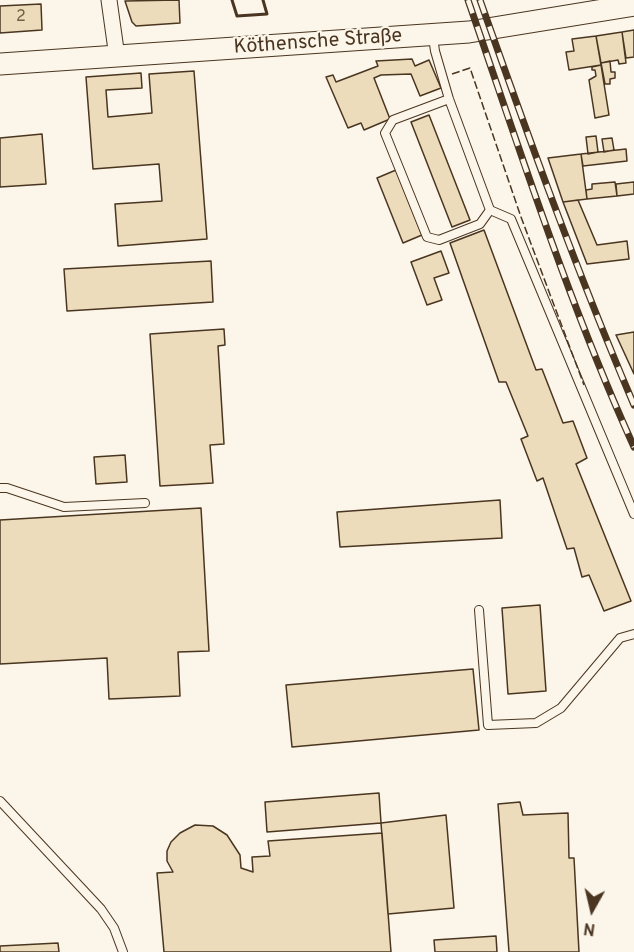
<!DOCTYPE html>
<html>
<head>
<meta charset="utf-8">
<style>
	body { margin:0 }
	#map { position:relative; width:634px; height:952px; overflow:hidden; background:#fbf6e9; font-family:Overpass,sans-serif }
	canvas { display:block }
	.north { position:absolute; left:562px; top:880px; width:60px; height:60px; -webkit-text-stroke:4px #fbf6e9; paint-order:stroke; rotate:188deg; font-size:16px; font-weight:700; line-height:24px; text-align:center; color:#4a3520 }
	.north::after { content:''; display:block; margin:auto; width:21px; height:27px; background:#4a3520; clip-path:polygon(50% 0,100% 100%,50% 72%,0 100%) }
</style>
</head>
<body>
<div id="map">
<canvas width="634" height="952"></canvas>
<div class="north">N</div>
</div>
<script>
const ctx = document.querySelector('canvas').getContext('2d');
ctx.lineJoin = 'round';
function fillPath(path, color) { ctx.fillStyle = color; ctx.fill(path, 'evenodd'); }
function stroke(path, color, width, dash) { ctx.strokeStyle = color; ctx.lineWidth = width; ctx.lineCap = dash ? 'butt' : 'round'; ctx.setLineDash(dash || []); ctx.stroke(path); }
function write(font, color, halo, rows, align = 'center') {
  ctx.font = font + ' Overpass,sans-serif'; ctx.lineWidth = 4.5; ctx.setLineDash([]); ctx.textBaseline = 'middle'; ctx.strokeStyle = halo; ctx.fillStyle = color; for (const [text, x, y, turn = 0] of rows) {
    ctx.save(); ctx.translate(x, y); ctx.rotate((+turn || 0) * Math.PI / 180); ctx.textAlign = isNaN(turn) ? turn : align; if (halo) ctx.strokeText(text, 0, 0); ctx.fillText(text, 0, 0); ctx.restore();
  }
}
const building = new Path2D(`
	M179,0L180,23L136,26L132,22L125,1Z
	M41,4L42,30L0,33V6Z
	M634,30V57L626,58L622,32Z
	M622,32L626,63L619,64L618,60L601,63L596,36Z
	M596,36L601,65L569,70L566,52L574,51L572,39Z
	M412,59L415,66L429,60L441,88L420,96L411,74L381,75L374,78L390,119L364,130L361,123L348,128L326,77L333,75L336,82L378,66L376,61Z
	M610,61L611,72H615V78L610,79V84H605L601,63Z
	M601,65L609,115L595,118L589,80L596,76L595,70H592V67Z
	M194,71L207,239L118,246L115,204L162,201L159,164L93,169L86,77L141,73L142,88L106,90L108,117L152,113L149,74Z
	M429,115L470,220L452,227L411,122Z
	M42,134L46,184L0,187V138Z
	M596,136L598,152L588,154L586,137Z
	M612,138L614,150L604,152L602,139Z
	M626,149L627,161L583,166L581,154Z
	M581,154L587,199L563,202L548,158Z
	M396,170L422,235L403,243L377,178Z
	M615,182L617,196L587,199L586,190L592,189V184Z
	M634,182V194L617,196L616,184Z
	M578,200L597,245L627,241L629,259L587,264L563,202Z
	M484,230L536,370L542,369L563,423L573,421L587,458L576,464L631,601L604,611L589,575L582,577L574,548L567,549L543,478L537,481L521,439L528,436L506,382H499L450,243Z
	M441,251L449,273L434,278L442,300L427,305L411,262Z
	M211,261L213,302L67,311L64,269Z
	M224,329L225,345L218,346L224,444L210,445L213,483L160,486L150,334Z
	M634,332V374L616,335Z
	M125,455L127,482L96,484L94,457Z
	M500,500L502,538L340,547L337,512Z
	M201,508L209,651L178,652L180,696L109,699L107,658L0,664V520Z
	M540,605L546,691L508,694L502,608Z
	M473,669L479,730L292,747L286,685Z
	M379,793L381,823L267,832L265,802Z
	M520,802L523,815L568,813L569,858H574L579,952H509L498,804Z
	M446,815L454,908L388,914L381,823Z
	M195,825L213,826L227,835L240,855L241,868L253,872L252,857L270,856L268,841L382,833L391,952H164L157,873L173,872L167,861V851L171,842L180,833Z
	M496,936L497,952H435L434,940Z
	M58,943L59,952H0V946Z`);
const lane = new Path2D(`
	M433,37L435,51L449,99L490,210L480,224L439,240L427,237L385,133L393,120L449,99
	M490,210L511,219L634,514
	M0,488H7L64,507L145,503
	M479,610L488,725L536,723L561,708L620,638L634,634
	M0,801L101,909L114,928L123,952`);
const street = new Path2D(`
	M109,0L117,57`);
const secondary = new Path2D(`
	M0,64L469,32L634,5`);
const rail = new Path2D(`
	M468,0C520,150 568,302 634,447
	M480,0C528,136 577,272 634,405`);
const fence = new Path2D(`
	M452,74L470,68L521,217L584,385`);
const wall = new Path2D(`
	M232,0L237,16L267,14L263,0`);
const numberNames = [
	["2",21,18]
];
const streetNames = [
	["Köthensche Straße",318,43,-4]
];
fillPath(building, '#ecdcbc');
stroke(building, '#4a3520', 1.5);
stroke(lane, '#4a3520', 10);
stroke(street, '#4a3520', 17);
stroke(secondary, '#4a3520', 23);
stroke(lane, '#fbf6e9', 8);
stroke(street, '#fbf6e9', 15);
stroke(secondary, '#fbf6e9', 21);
stroke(rail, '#4a3520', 7);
stroke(rail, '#fbf6e9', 4.5, [14]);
stroke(fence, '#4a3520', 1.5, [8, 3]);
stroke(wall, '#4a3520', 3);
write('16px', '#725f47', null, numberNames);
write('20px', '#4a3520', '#fbf6e9', streetNames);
</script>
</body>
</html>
